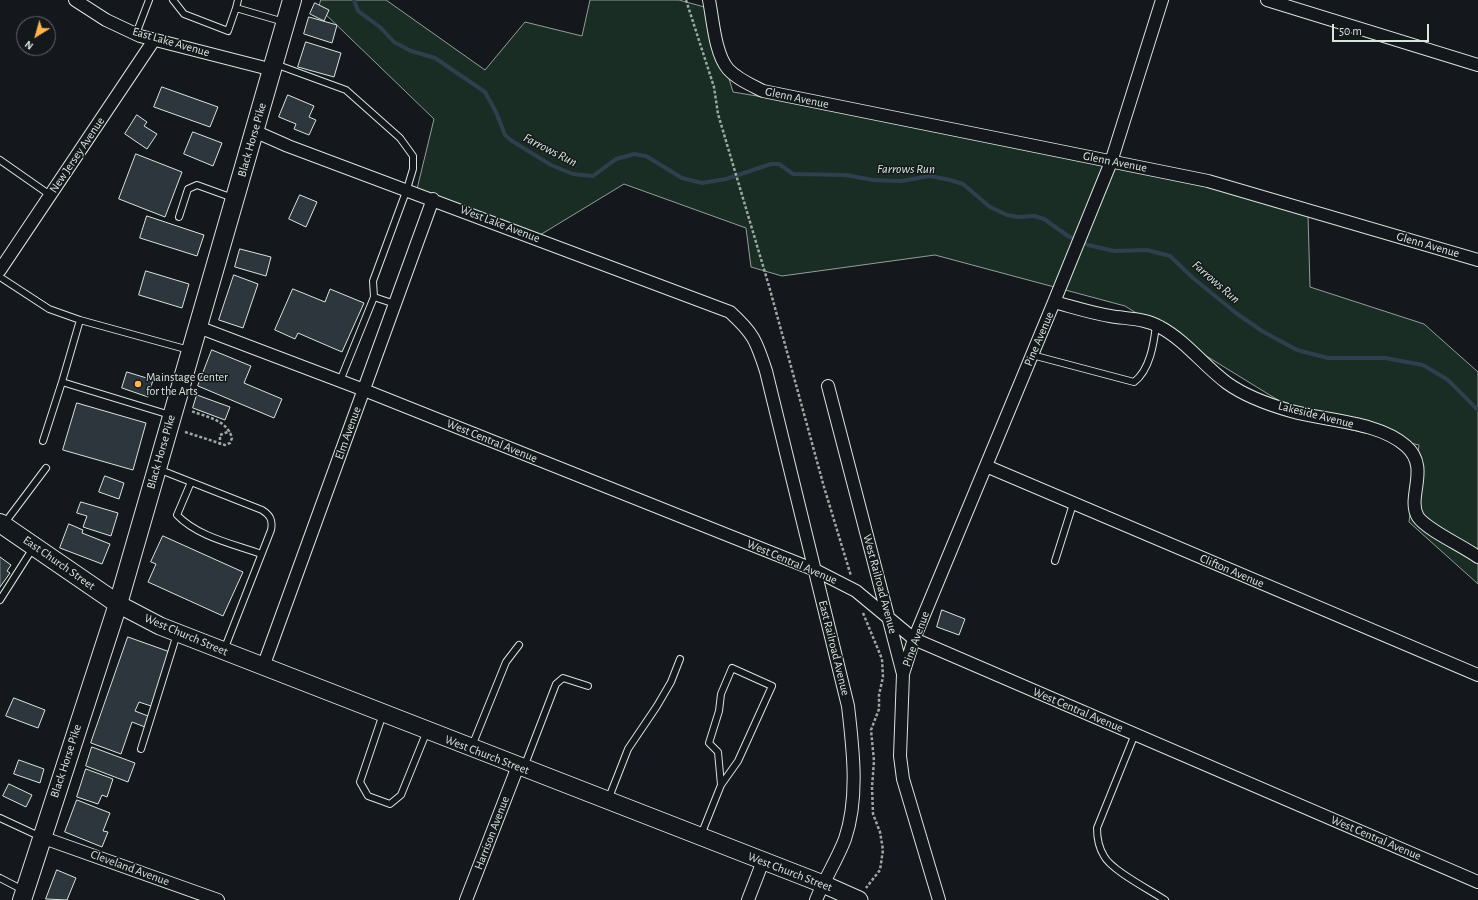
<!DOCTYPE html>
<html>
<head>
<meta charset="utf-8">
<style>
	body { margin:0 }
	#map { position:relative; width:1478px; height:900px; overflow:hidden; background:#14181c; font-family:"Alegreya Sans",sans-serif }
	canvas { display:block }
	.north { position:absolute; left:16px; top:16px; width:40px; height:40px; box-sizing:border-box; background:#14181c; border:1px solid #626a69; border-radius:50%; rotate:217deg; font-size:11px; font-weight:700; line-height:16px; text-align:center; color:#d8e6dc }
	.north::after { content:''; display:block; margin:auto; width:14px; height:18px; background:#ffb74d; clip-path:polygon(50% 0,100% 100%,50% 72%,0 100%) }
	.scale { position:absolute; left:1332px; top:24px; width:97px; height:18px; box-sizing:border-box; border:2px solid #d8e6dc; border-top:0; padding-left:5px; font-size:12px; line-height:14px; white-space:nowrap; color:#d8e6dc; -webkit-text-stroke:3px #14181c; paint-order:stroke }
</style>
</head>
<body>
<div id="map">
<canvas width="1478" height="900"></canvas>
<div class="north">N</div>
<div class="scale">50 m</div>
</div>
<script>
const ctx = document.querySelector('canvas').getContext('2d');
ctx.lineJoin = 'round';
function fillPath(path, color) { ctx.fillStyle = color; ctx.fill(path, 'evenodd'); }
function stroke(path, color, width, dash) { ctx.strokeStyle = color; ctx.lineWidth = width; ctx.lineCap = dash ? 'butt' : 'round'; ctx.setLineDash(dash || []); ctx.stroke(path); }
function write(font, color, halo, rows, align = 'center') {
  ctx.font = font + ' "Alegreya Sans",sans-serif'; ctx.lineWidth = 3; ctx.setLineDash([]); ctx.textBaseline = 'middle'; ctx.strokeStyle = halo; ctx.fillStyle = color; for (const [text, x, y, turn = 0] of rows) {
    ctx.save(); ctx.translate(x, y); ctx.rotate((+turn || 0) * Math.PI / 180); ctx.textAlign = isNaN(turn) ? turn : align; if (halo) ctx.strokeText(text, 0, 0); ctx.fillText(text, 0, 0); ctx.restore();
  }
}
const green = new Path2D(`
	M321,0H386L485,70L525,22L582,36L590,0H679L708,8L733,92L1093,152L1308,215L1310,287L1424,324L1478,372V584L1409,522L1419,445L1312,421L1125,306L935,255L782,276L751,267L746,228L624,184L535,238L417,189L434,119L319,8Z`);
const stream = new Path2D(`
	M354,0L358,11L380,27L394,42L411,51L435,58L485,92L496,112L505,135L512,141L551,165L573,174L593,176L616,159L634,154L646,156L682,178L702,183L726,179L771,164H779L793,174L846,175L873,180L901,181L930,176L950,180L963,184L990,207L1007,215L1018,217L1034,216L1044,219L1068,236L1088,245L1114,251L1147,250L1170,256L1193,278L1236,313L1262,331L1297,350L1328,358H1385L1423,365L1448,380L1478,410`);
const building = new Path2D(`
	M315,3L329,10L324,21L310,14Z
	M309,17L337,25L332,43L304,34Z
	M306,42L341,53L334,77L298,67Z
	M162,87L218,107L210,127L154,107Z
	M288,95L314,106L309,117L316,120L309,135L294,129L296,124L279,117Z
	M137,115L147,122L144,126L157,134L147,149L125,134Z
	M193,132L222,143L213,166L184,154Z
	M136,154L182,172L165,217L119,199Z
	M300,195L317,202L306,227L289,219Z
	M147,216L204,235L197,256L140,238Z
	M240,249L271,257L266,276L235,267Z
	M146,271L189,284L182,308L139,295Z
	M234,275L258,284L243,328L219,320Z
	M293,289L325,302L330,289L364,303L342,352L298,333L295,339L275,330Z
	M212,350L251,366L244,383L282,399L274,418L198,386Z
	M127,372L153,380L148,397L122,388Z
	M197,395L230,407L225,420L193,408Z
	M77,403L146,423L133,470L63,450Z
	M105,476L124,483L119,499L99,492Z
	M81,502L118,513L111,536L83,527L87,516L77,513Z
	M69,524L83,530L82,533L110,544L102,564L60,548Z
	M163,536L243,572L223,616L148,582L156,564L151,562Z
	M0,557L11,565L7,571L10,573L0,587Z
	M942,610L965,619L959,635L937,627Z
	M128,637L170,652L151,706L139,702L135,711L148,716L145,727L132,722L121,754L91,743Z
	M14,698L45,710L38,728L6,716Z
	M92,747L135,763L128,782L86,766Z
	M19,760L44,769L40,783L14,774Z
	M86,769L113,779L107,797L102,795L98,804L77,797Z
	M9,784L32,795L26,807L3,796Z
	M77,800L110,813L103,831L108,832L102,847L65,832Z
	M57,870L76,878L67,900L46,899Z`);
const path = new Path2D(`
	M686,0L714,87L718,114L769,286L824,487L851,576
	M185,432L225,445L230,443L232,438C227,420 207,417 191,411
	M220,445V435L230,431
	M863,613L882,659L883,677L879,695V709L871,730L874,761L872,787L873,814L880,832L883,850L880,870L866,888`);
const lane = new Path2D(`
	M173,0L184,14L228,31L236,8L284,22
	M236,8L238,0
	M136,34L149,0
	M275,64L346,90L400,138L413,156V169L407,189L373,281L374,297L340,381
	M0,160L50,195
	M179,217L188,189L197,185L233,198
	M0,277L49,309L80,320
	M374,297L395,304
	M1032,355L1134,382C1150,370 1154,343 1156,325
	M170,415L62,382L80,320L189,350
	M43,441L62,382
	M158,469L262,510C270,515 273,520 271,530L224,650
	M191,482L177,515C198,537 234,544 261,554
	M4,524L46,468
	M1055,561L1073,504
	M0,600L33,548
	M383,714L360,782L368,796L390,804L401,795L427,731
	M1135,734L1097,828C1097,838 1099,848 1104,856C1111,870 1150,890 1165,900
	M472,746L506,662L519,645
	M141,749L177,634
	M524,767L556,684L563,678L588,686
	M608,800L628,749L657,706L671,682L680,659
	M0,818L41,837
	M701,835L721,785L738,761L772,686L732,668L721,694L719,711L709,743L718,752L721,785
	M0,878L23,890`);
const street = new Path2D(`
	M75,0L106,20L140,36L273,70
	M709,0C713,20 715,54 728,69C737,79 751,85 763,91L1208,181L1478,260
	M1267,0L1478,65
	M254,131L288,146L730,312C753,333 756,340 766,371L848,706C853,749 859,798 845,839C837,860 824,880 816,900
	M0,270L154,40
	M1054,302C1073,307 1091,313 1110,316C1127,319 1145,318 1160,327C1186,341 1204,366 1227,383C1245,396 1270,405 1291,411C1325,421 1378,421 1406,446C1431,468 1406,497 1418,517C1427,530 1463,546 1478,557
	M198,327L364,390L815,570L856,591L914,639L1478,882
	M828,386L903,674L900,756L903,779L939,900
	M986,466L1478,675
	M263,667L433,199
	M903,674L914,639L1054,302L1111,162L1162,0
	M41,837L218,900
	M466,900L518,766
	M748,900L763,861`);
const secondary = new Path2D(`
	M118,604L160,626L823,884L859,900`);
const primary = new Path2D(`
	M0,523L118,604
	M22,900L118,604L292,0`);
const markers = [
	[138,384,4,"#ffb74d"]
];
const streetNames = [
	["East Lake Avenue",171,42,16],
	["Glenn Avenue",797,98,12],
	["Black Horse Pike",252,140,-74],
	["New Jersey Avenue",77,155,-56],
	["Glenn Avenue",1115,162,11],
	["West Lake Avenue",500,224,21],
	["Glenn Avenue",1428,245,16],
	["Pine Avenue",1039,339,-67],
	["Lakeside Avenue",1316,415,14],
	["Elm Avenue",348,433,-70],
	["West Central Avenue",492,441,22],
	["Black Horse Pike",161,452,-74],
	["West Central Avenue",792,562,23],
	["East Church Street",59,563,35],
	["Clifton Avenue",1232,571,23],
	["West Railroad Avenue",880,584,75],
	["West Church Street",186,635,23],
	["Pine Avenue",916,639,-70],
	["East Railroad Avenue",834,648,76],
	["West Central Avenue",1078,710,23],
	["West Church Street",487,755,21],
	["Black Horse Pike",66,761,-72],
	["Harrison Avenue",492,833,-69],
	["West Central Avenue",1376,838,23],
	["Cleveland Avenue",130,868,20],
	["West Church Street",790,872,21]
];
const poiNames = [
	["Mainstage Center",146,377],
	["for the Arts",146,391]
];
const waterNames = [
	["Farrows Run",550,150,27],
	["Farrows Run",906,169],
	["Farrows Run",1216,282,41]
];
fillPath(green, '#1a2d24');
stroke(green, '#939e99', 1);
stroke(stream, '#2f3f4d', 4);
fillPath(building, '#2c363c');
stroke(building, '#d8e6dc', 1);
stroke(lane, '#d8e6dc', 8);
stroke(street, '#d8e6dc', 14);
stroke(secondary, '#d8e6dc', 19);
stroke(primary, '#d8e6dc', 20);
stroke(path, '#9da8a2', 2.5, [3, 2]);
stroke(lane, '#14181c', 6);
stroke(street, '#14181c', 12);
stroke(secondary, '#14181c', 17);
stroke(primary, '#14181c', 18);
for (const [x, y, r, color] of markers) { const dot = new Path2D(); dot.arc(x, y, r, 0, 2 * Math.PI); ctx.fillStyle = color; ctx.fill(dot); stroke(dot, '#14181c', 1.5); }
write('12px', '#d8e6dc', '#14181c', streetNames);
write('12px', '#d8e6dc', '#14181c', poiNames, 'left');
write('italic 13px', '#d8e6dc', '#14181c', waterNames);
</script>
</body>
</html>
